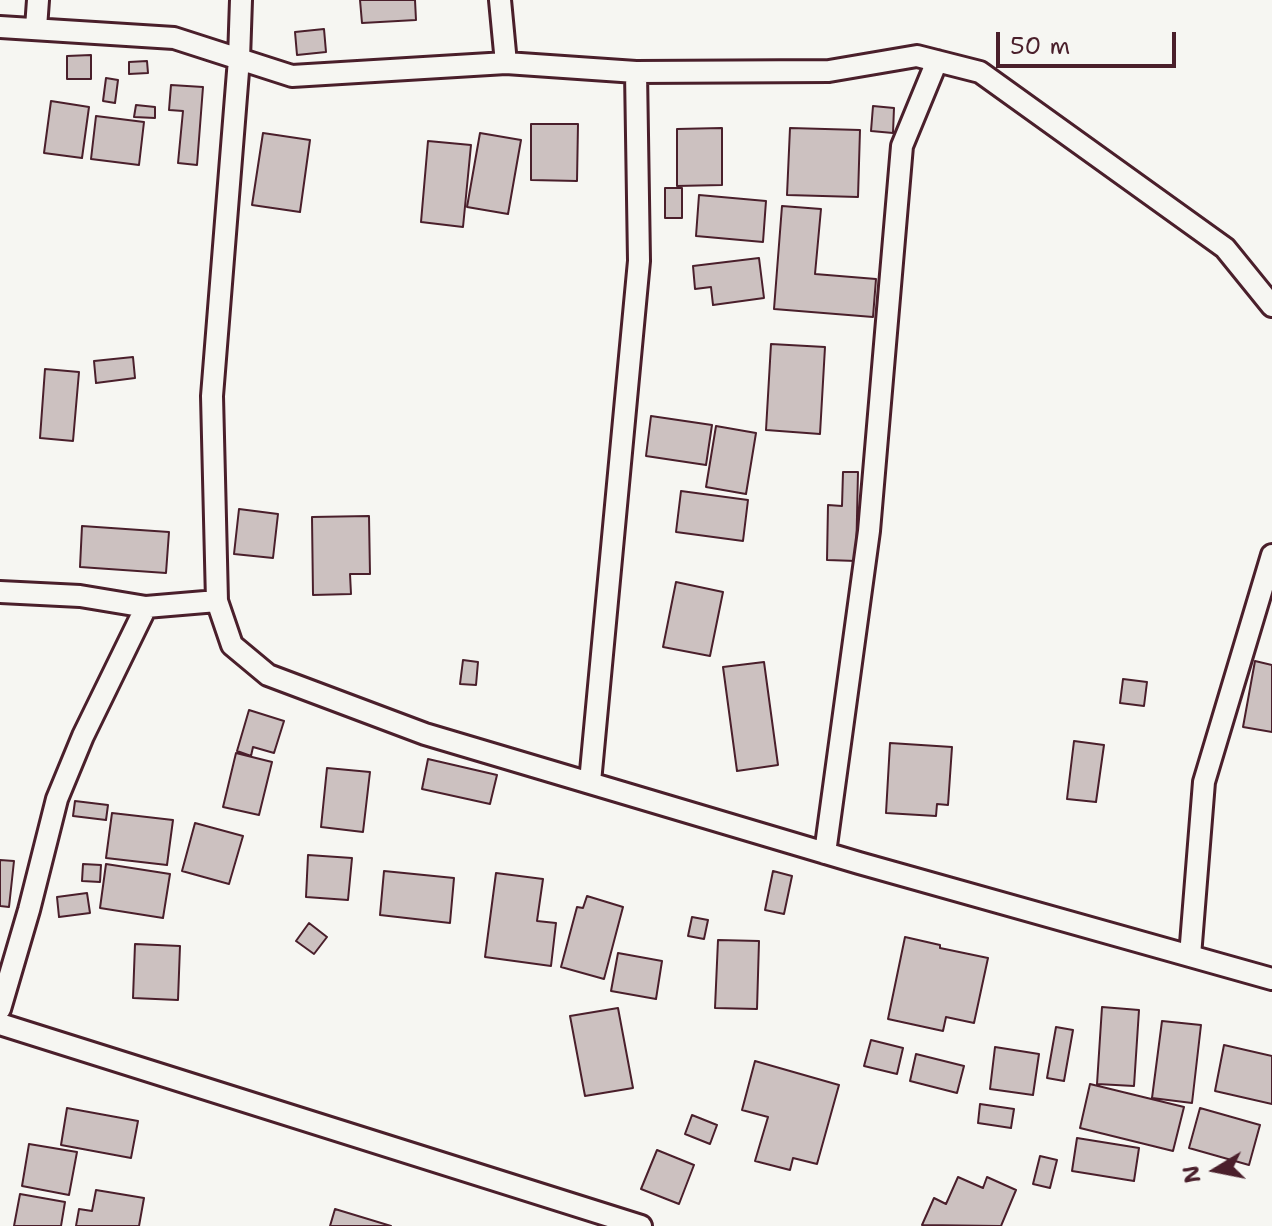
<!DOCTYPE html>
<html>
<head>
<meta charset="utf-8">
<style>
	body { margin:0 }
	#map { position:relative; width:1272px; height:1226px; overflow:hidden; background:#f6f6f2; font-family:"Shantell Sans",sans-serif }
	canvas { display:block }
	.north { position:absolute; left:1176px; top:1130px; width:80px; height:80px; -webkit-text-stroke:6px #f6f6f2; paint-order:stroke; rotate:260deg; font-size:22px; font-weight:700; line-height:32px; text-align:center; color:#4a1f2b }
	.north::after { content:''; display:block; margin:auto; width:28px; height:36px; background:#4a1f2b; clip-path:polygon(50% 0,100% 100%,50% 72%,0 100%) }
	.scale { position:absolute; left:996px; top:32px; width:180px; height:36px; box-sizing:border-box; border:4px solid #4a1f2b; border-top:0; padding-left:10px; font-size:24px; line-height:28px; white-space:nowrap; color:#4a1f2b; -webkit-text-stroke:6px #f6f6f2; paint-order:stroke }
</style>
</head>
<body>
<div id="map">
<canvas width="1272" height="1226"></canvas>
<div class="north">N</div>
<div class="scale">50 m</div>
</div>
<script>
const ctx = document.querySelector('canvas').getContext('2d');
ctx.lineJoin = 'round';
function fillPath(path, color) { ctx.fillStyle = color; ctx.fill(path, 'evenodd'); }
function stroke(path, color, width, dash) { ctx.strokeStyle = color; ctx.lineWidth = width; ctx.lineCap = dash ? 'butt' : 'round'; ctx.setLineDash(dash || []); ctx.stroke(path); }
const building = new Path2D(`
	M360,0H415L416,20L362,23Z
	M324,29L326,52L297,55L295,32Z
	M91,55V79H67V56Z
	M147,61L148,73L129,74V62Z
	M106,78L118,80L115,103L103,101Z
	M171,85L203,87L197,165L178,163L183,111L169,110Z
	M51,101L89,107L82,158L44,153Z
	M136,105L155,107V118L134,117Z
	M873,106L894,108L893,133L871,131Z
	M96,116L144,122L139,165L91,159Z
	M531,124H578L577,181L531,180Z
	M722,128V185L677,186V129Z
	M790,128L860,130L858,197L787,195Z
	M263,133L310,140L300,212L252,205Z
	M480,133L521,140L508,214L467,207Z
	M428,141L471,145L463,227L421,222Z
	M665,188H682V218H665Z
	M699,195L766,201L763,242L696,236Z
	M782,206L821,209L815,274L876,279L873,317L774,309Z
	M759,258L764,298L713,305L711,287L695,289L693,266Z
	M771,344L825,347L820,434L766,430Z
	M133,357L135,378L96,383L94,361Z
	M45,369L79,372L73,441L40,438Z
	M651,416L712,425L706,465L646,456Z
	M716,426L756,433L746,494L706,487Z
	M843,472H858L856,561L827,560L828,505L842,506Z
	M681,491L748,500L743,541L676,532Z
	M239,509L278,514L273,558L234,554Z
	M369,516L370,574H350L351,594L313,595L312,517Z
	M82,526L169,532L166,573L80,567Z
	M676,582L723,592L710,656L663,647Z
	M463,660L478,662L476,685L460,684Z
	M1255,661L1272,665V732L1243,727Z
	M764,662L778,765L737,771L723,667Z
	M1123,679L1147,682L1144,706L1120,703Z
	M249,710L284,721L274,753L253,747L251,756L237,751Z
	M1074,741L1104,745L1096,802L1067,799Z
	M890,743L952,747L948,805L937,804L936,816L886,813Z
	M236,753L272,762L259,815L223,807Z
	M428,759L497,775L490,804L422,789Z
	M327,768L370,772L363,832L321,827Z
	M75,801L108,805L106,820L73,816Z
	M112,813L173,820L167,865L106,858Z
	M195,823L243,836L229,884L182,871Z
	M308,855L352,858L348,900L306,897Z
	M0,860L14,861L9,907L0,906Z
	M83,864L101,865L100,882L82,881Z
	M106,864L170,874L163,918L100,908Z
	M384,871L454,878L450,923L380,915Z
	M773,871L792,876L784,914L765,910Z
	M496,873L543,879L537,921L556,923L551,966L485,957Z
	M87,893L90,913L59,917L57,897Z
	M587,896L623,907L604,979L561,967L577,907L583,908Z
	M692,917L708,920L704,939L688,936Z
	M309,923L327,937L314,954L296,941Z
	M905,937L940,945V948L988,958L974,1023L946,1017L943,1031L888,1019Z
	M718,940L759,941L757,1009L715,1008Z
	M135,944L180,946L178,1000L133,998Z
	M618,953L662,961L656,999L611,991Z
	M1102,1007L1139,1010L1134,1086L1097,1084Z
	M618,1008L633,1088L585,1096L570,1016Z
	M1162,1021L1201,1025L1192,1103L1152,1098Z
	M1056,1027L1073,1030L1064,1081L1047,1078Z
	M871,1040L903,1048L897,1074L864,1066Z
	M1224,1045L1272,1056V1104L1215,1091Z
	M995,1047L1039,1054L1033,1095L990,1089Z
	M916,1054L964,1066L957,1093L910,1081Z
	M755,1061L839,1085L817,1164L793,1158L790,1170L755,1161L768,1117L742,1110Z
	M1090,1084L1184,1107L1173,1151L1080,1128Z
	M980,1104L1014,1109L1011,1128L978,1123Z
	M67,1108L138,1121L131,1158L61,1145Z
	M1200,1108L1260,1125L1249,1165L1189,1148Z
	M692,1115L717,1125L710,1144L685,1134Z
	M1077,1138L1139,1148L1134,1181L1072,1171Z
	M29,1144L77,1152L69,1195L22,1186Z
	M657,1150L694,1165L679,1204L641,1189Z
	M1040,1156L1057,1160L1050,1188L1033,1184Z
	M958,1177L983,1188L987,1177L1016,1190L1001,1226L922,1225L934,1198L946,1204Z
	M96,1190L144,1198L139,1226H76L79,1209L92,1211Z
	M20,1194L65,1202L61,1226H14Z
	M335,1209L391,1226H330Z`);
const street = new Path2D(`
	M241,0L239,59L212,396L217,601L232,645L268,675L425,734L859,863L1272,979
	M500,0L506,63
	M0,27L174,38L292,76L506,63L636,72L829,71L917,56L980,72L1225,248L1272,306
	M36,28L38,0
	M0,592L80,596L146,607L217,601
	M590,782L639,261L636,72
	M825,853L869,531L902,146L937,61
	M1190,956L1204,782L1272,555
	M0,1009L29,910L57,799L83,736L146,607
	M0,1024L641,1226`);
fillPath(building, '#ccc1c0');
stroke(building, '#4a1f2b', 2);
stroke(street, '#4a1f2b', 26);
stroke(street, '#f6f6f2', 20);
</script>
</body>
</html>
